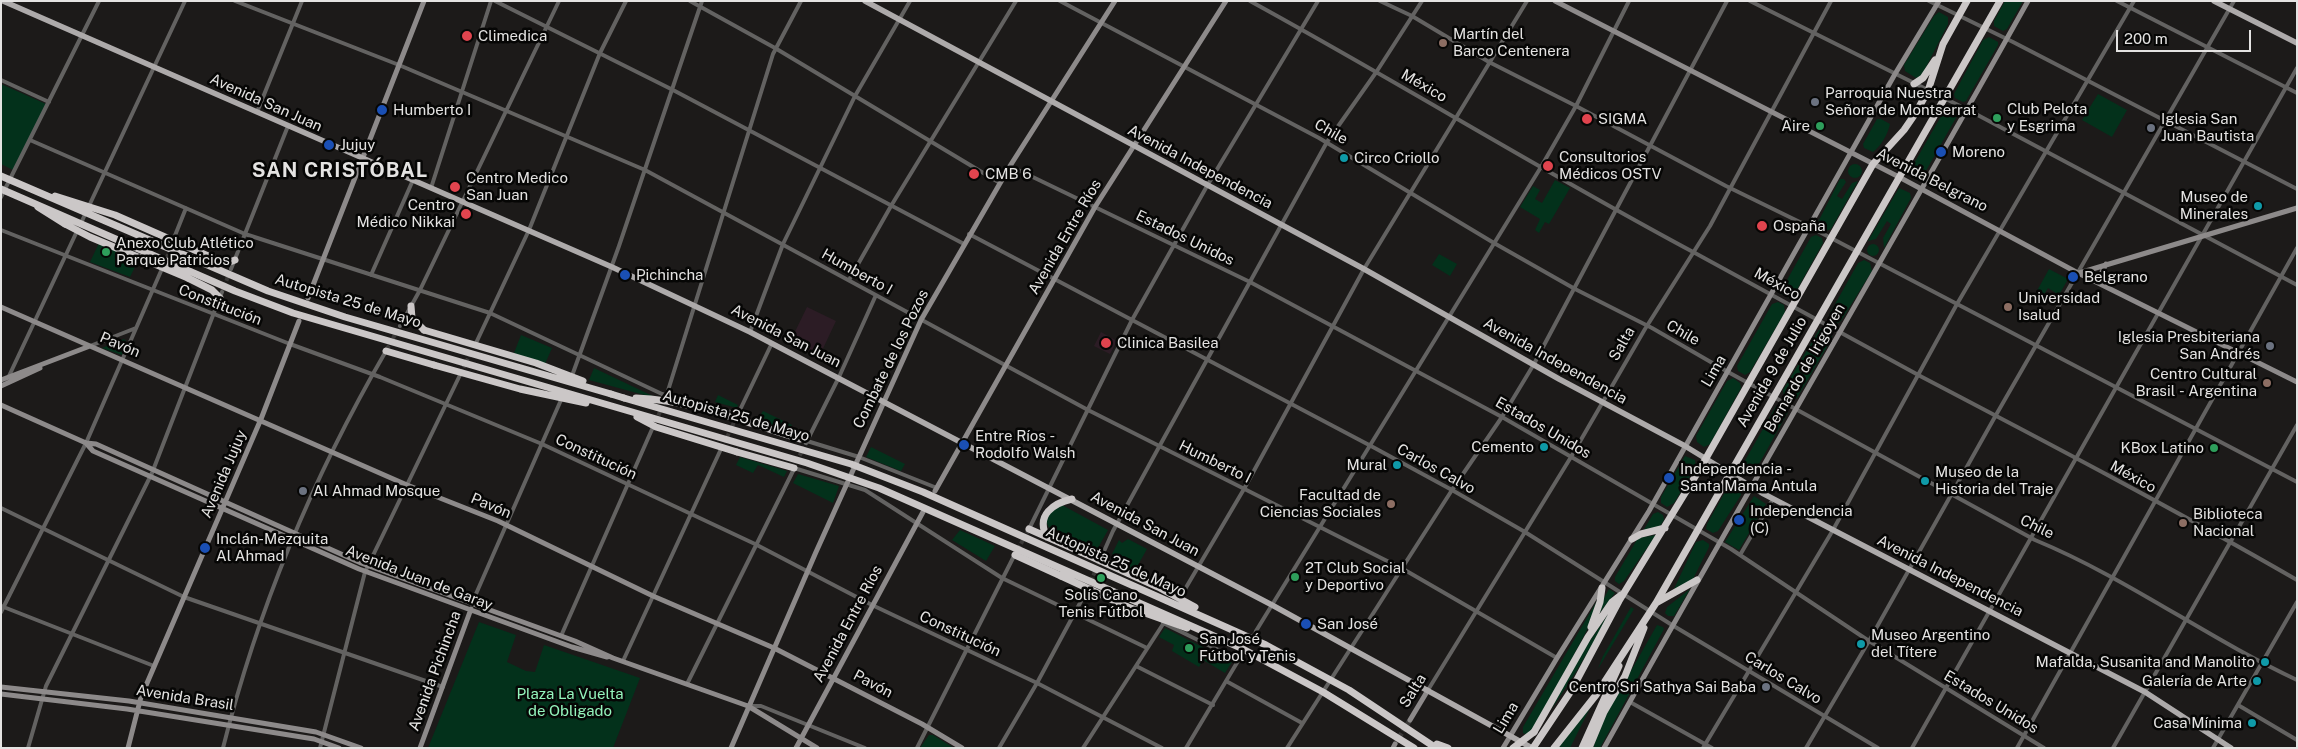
<!DOCTYPE html>
<html>
<head>
<meta charset="utf-8">
<style>
	body { margin:0 }
	#map { position:relative; width:2298px; height:749px; overflow:hidden; background:#1c1a19; font-family:"Public Sans",sans-serif }
	canvas { display:block }
	.frame { position:absolute; inset:0; border:2px solid #e4e3e2; pointer-events:none }
	.scale { position:absolute; left:2116px; top:30px; width:135px; height:22px; box-sizing:border-box; border:2px solid #e4e3e2; border-top:0; padding-left:6px; font-size:15px; line-height:18px; white-space:nowrap; color:#e4e3e2; -webkit-text-stroke:4px #060605; paint-order:stroke }
</style>
</head>
<body>
<div id="map">
<canvas width="2298" height="749"></canvas>
<div class="frame"></div>
<div class="scale">200 m</div>
</div>
<script>
const ctx = document.querySelector('canvas').getContext('2d');
ctx.lineJoin = 'round';
function fillPath(path, color) { ctx.fillStyle = color; ctx.fill(path, 'evenodd'); }
function stroke(path, color, width, dash) { ctx.strokeStyle = color; ctx.lineWidth = width; ctx.lineCap = dash ? 'butt' : 'round'; ctx.setLineDash(dash || []); ctx.stroke(path); }
function write(font, color, halo, rows, align = 'center') {
  ctx.font = font + ' "Public Sans",sans-serif'; ctx.lineWidth = 5; ctx.setLineDash([]); ctx.textBaseline = 'middle'; ctx.strokeStyle = halo; ctx.fillStyle = color; for (const [text, x, y, turn = 0] of rows) {
    ctx.save(); ctx.translate(x, y); ctx.rotate((+turn || 0) * Math.PI / 180); ctx.textAlign = isNaN(turn) ? turn : align; if (halo) ctx.strokeText(text, 0, 0); ctx.fillText(text, 0, 0); ctx.restore();
  }
}
const medical = new Path2D(`
	M807,307L836,321L819,357L790,342Z
	M1101,332L1117,341L1110,354L1094,346Z`);
const green = new Path2D(`
	M2005,1H2023L2007,29L2003,31L1994,26V21Z
	M1939,12L1948,17V24L1924,71L1921,76L1916,78L1905,71L1904,65L1934,16Z
	M1989,37L1998,42V45L1966,101L1963,102L1955,98L1954,94L1983,40Z
	M1,84L46,104L13,170L1,164Z
	M2098,94L2127,110L2112,137L2082,120Z
	M1948,108L1956,110L1957,116L1923,176L1918,177L1910,173L1912,167L1944,111Z
	M1877,119H1881L1890,124C1888,134 1881,146 1873,152L1864,148L1863,144Z
	M1848 171a7 7 0 1 1 14 0a7 7 0 1 1-14 0Z
	M1840,179H1844L1846,182L1837,196L1842,199L1852,183L1858,181L1831,229L1826,231L1818,226V222Z
	M1555,180L1570,188L1549,224L1545,222L1539,233L1535,230L1540,219L1520,207L1533,186L1540,190L1535,199L1542,203Z
	M1899,188L1910,193L1911,198L1884,248L1883,238L1891,224L1887,221L1876,239L1868,241Z
	M1816,235L1822,238L1823,243L1794,295L1790,298L1781,294L1782,289L1811,237Z
	M99,243L138,261L130,277L90,262Z
	M1867 250a6 6 0 1 1 12 0a6 6 0 1 1-12 0Z
	M1439,254L1457,264L1450,276L1432,265Z
	M1864,260L1870,263L1872,271L1841,321L1836,324L1829,320V315L1858,263Z
	M2049,269L2068,279L2059,295L2048,288L2040,301L2033,298Z
	M1778,302L1784,305L1785,312L1750,372L1745,375L1738,371L1737,366L1772,304Z
	M1824,327L1832,332V338L1797,398L1791,400L1784,396L1783,390L1819,330Z
	M521,335L552,348L545,364L514,353Z
	M124,339L126,341L122,355L102,348Z
	M594,368L659,399L589,380Z
	M1733,378L1740,383L1741,388L1710,444L1704,447L1697,442L1696,436L1727,381Z
	M718,395L738,405L737,408L715,402Z
	M1781,405L1787,408L1788,412L1754,473L1748,474L1743,471V464L1776,406Z
	M763,411L792,425L789,430L757,420Z
	M871,447L905,464L901,471L866,457Z
	M1685,456L1695,460L1696,466L1674,503L1667,507L1661,503V497Z
	M740,457L787,471L784,477L758,465L753,473L736,465Z
	M798,474L839,486L833,503L793,483Z
	M1733,484L1741,489V495L1718,531L1713,533L1706,529L1707,524L1728,487Z
	M1754,496L1766,504L1739,550L1725,542Z
	M1062,505L1108,530L1099,546L1097,555L1052,535L1046,521L1054,506Z
	M1658,512L1663,515L1664,520L1658,529L1643,531L1653,514Z
	M960,530L995,546L986,561L952,540Z
	M1656,535L1624,581L1619,584L1615,581V577L1638,538Z
	M1128,539L1147,549L1134,572L1120,564L1122,559L1112,554L1119,540L1122,543Z
	M1703,540L1709,544V547L1692,581L1673,591L1696,542Z
	M1609,589L1615,593L1598,615L1602,602Z
	M1690,589L1674,616H1668L1665,613L1667,607Z
	M1598,599L1587,630L1538,722L1527,735L1523,733V727Z
	M1618,600L1576,672L1551,710L1575,662Z
	M1631,607L1634,609L1598,669L1603,656Z
	M479,622L516,635L507,662L526,671L535,672L544,645L640,678L613,748H428Z
	M1657,625L1663,627L1664,629L1600,748H1593L1602,722Z
	M1165,628L1232,662L1225,673L1203,660L1199,667L1172,651L1174,645L1159,637Z
	M1591,706L1570,748H1558Z
	M929,735H933L954,748H920Z`);
const streetTunnel = new Path2D(`
	M162,269L174,240
	M222,292L231,269
	M387,349L397,331
	M461,373L471,352
	M656,421L665,400
	M722,448L736,418
	M797,461L806,443
	M1018,549L1028,531
	M1091,581L1100,560
	M1245,651L1256,631`);
const secondaryTunnel = new Path2D(`
	M1395,744L1410,720`);
const street = new Path2D(`
	M235,1L399,65L645,170L1088,410L1403,569L1557,658
	M495,1L673,90L964,244
	M690,1L775,48L1000,183
	M1060,1L1319,138L1494,243L1575,289L1652,328L1728,372L2035,540C2127,578 2207,638 2297,680
	M1250,1C1400,83 1545,173 1695,253C1771,294 1846,336 1922,377C2048,443 2174,509 2297,580
	M1380,1L1412,16L1489,62L1576,106L1726,186L1810,227L2297,482
	M1750,1L1972,112L2297,285
	M1929,1L2013,42L2297,189
	M2117,1L2297,93
	M1,80L49,102
	M257,112L302,1
	M30,140L245,234L490,313L662,394L738,414L772,343
	M1010,166L1250,282L1502,417L1731,549L1869,641L2044,748
	M431,188L491,1
	M1,197L99,1
	M81,223L185,1
	M1,230L290,344L380,377L542,444L755,544L872,605L1037,683L1162,748
	M969,234L1371,446L1452,490L1525,532L1672,625L1878,748
	M174,238L186,208
	M231,269L288,126
	M371,275L413,180
	M849,280L891,206L1016,1
	M400,326L420,290L559,1
	M750,332L783,244L855,96L910,1
	M476,343L529,230L600,53L626,1
	M90,346L136,328
	M573,373L619,246L702,1
	M9,376L78,229
	M666,397L773,54L801,1
	M807,441L859,457L937,488
	M806,443L839,377L876,295
	M794,468L865,490L1002,578L1147,648
	M1,508L184,597L443,687
	M1029,529L1132,320L1207,186L1318,1
	M1740,555L1773,499
	M1101,558L1113,531L1159,447L1327,142L1377,71L1422,1
	M1181,596L1244,489L1364,269L1527,1
	M472,603L561,400
	M1,606L154,666
	M1,612L86,443L161,271
	M1163,623L1239,660
	M1256,631L1541,167L1576,106L1629,1
	M561,636L653,427
	M623,661L721,449
	M1136,666L1213,705
	M1226,681L1302,723
	M687,684L795,467
	M1428,690L1571,457L1645,329L1710,226L1831,1
	M1630,702L1712,748
	M2238,705L2297,740
	M748,706H761L865,748
	M28,748L46,686L152,473L222,292
	M223,748C258,608 314,475 386,351
	M320,748L365,572L460,375
	M917,748L1015,554
	M999,748L1037,683L1087,590
	M1083,748L1165,621
	M1186,748L1241,656
	M1287,748L1452,490L1502,417L1534,364L1727,1
	M1703,748L1833,530L1957,304L2134,1
	M1806,748L1869,641L1996,415L2234,1
	M1912,748L2297,68
	M2017,748L2297,248
	M2113,748L2297,425
	M2213,748L2297,602`);
const secondary = new Path2D(`
	M1555,1L1899,177L2078,273L2297,382
	M2079,273L2297,208
	M2103,284L2101,274L2106,264
	M308,298L424,1
	M1,307L407,485L498,521L653,596L774,648L922,724L962,748
	M1,380L90,346
	M1,386L40,368
	M1,405L86,443L96,444L361,563L575,641L613,658L748,706L817,748
	M86,443L93,451L359,569L572,647L607,657
	M935,491L1095,207L1226,1
	M1,687L129,701L316,732L361,748
	M1,694L127,709L314,739L339,748
	M1410,720L1428,690
	M128,748L141,697L261,419L299,321
	M420,748L471,609
	M731,748L816,552L921,320L1010,166L1115,1
	M796,748L923,512
	M1393,748L1395,744
	M1503,748L1557,658L1649,511L1895,74L1939,1
	M1604,748C1743,498 1888,251 2028,1`);
const primary = new Path2D(`
	M3,1L612,267L750,332L1272,605L1532,748
	M865,1L1364,269L1559,379L1685,446L1762,493L2145,692L2231,748
	M2214,1L2297,43`);
const highway = new Path2D(`
	M1914,84L1923,78L1935,60
	M38,207L65,224
	M215,259L227,263L235,260
	M188,278L212,290L220,298
	M411,306L412,318L424,330
	M386,351L434,365
	M611,394L624,398
	M737,452L794,468
	M1029,529L1081,552
	M1047,537C1035,515 1054,503 1072,499
	M1632,539L1641,534L1665,528
	M1015,555L1061,576
	M1656,603L1697,580
	M1591,627L1600,602L1602,588
	M1534,732L1588,637L1612,602L1621,595
	M1437,744L1448,748
	M1533,748L1571,691L1619,601L1701,467L1873,164L1904,130L1915,114L1928,91L1943,44L1967,1
	M1554,748L1596,695L1656,603L2000,1
	M1582,748L1619,666
	M1589,748L1604,712L1625,676L1644,628`);
const highwayBridge = new Path2D(`
	M1,176L268,291L345,317L611,394
	M1,189L235,291L293,313L807,463L879,488L1241,648L1323,692L1414,748
	M55,196L115,215L215,259
	M65,224L90,237L188,278
	M424,330L536,363L583,381
	M434,365L520,389L586,403
	M624,398L851,464L923,492L1266,645L1349,690L1436,748
	M636,398C692,400 747,423 800,439
	M637,417L656,427L737,452
	M1081,552L1158,587L1195,607
	M1061,576L1128,607L1187,628
	M1513,748L1534,732`);
const markers = [
	[467,36,6,"#e0444e"],
	[1443,43,5,"#8d6e63"],
	[1815,102,5,"#6b7280"],
	[382,110,6,"#1a4fb4"],
	[1997,118,5,"#2e9e5b"],
	[1587,119,6,"#e0444e"],
	[1820,126,5,"#2e9e5b"],
	[2151,128,5,"#6b7280"],
	[329,145,6,"#1a4fb4"],
	[1941,152,6,"#1a4fb4"],
	[1344,158,5,"#0f9aa8"],
	[1548,166,6,"#e0444e"],
	[974,174,6,"#e0444e"],
	[455,187,6,"#e0444e"],
	[2258,206,5,"#0f9aa8"],
	[466,214,6,"#e0444e"],
	[1762,226,6,"#e0444e"],
	[106,252,5,"#2e9e5b"],
	[625,275,6,"#1a4fb4"],
	[2073,277,6,"#1a4fb4"],
	[2008,307,5,"#8d6e63"],
	[1106,343,6,"#e0444e"],
	[2270,346,5,"#6b7280"],
	[2267,383,5,"#8d6e63"],
	[964,445,6,"#1a4fb4"],
	[1544,447,5,"#0f9aa8"],
	[2214,448,5,"#2e9e5b"],
	[1397,465,5,"#0f9aa8"],
	[1669,478,6,"#1a4fb4"],
	[1925,481,5,"#0f9aa8"],
	[303,491,5,"#6b7280"],
	[1391,504,5,"#8d6e63"],
	[1739,520,6,"#1a4fb4"],
	[2183,523,5,"#8d6e63"],
	[205,548,6,"#1a4fb4"],
	[1295,577,5,"#2e9e5b"],
	[1101,578,5,"#2e9e5b"],
	[1306,624,6,"#1a4fb4"],
	[1861,644,5,"#0f9aa8"],
	[1189,648,5,"#2e9e5b"],
	[2265,662,5,"#0f9aa8"],
	[2257,681,5,"#0f9aa8"],
	[1766,687,5,"#6b7280"],
	[2252,723,5,"#0f9aa8"]
];
const poiNames = [
	["Martín del",1453,34],
	["Barco Centenera",1453,51],
	["Climedica",478,36],
	["Parroquia Nuestra",1825,93],
	["Señora de Montserrat",1825,110],
	["Club Pelota",2007,109],
	["y Esgrima",2007,126],
	["Humberto I",393,110],
	["SIGMA",1598,119],
	["Iglesia San",2161,119],
	["Juan Bautista",2161,136],
	["Aire",1810,126,"right"],
	["Jujuy",340,145],
	["Moreno",1952,152],
	["Consultorios",1559,157],
	["Médicos OSTV",1559,174],
	["Circo Criollo",1354,158],
	["CMB 6",985,174],
	["Centro Medico",466,178],
	["San Juan",466,195],
	["Museo de",2248,197,"right"],
	["Minerales",2248,214,"right"],
	["Centro",455,205,"right"],
	["Médico Nikkai",455,222,"right"],
	["Ospaña",1773,226],
	["Anexo Club Atlético",116,243],
	["Parque Patricios",116,260],
	["Pichincha",636,275],
	["Belgrano",2084,277],
	["Universidad",2018,298],
	["Isalud",2018,315],
	["Iglesia Presbiteriana",2260,337,"right"],
	["San Andrés",2260,354,"right"],
	["Clinica Basilea",1117,343],
	["Centro Cultural",2257,374,"right"],
	["Brasil - Argentina",2257,391,"right"],
	["Entre Ríos -",975,436],
	["Rodolfo Walsh",975,453],
	["Cemento",1534,447,"right"],
	["KBox Latino",2204,448,"right"],
	["Mural",1387,465,"right"],
	["Independencia -",1680,469],
	["Santa Mama Antula",1680,486],
	["Museo de la",1935,472],
	["Historia del Traje",1935,489],
	["Al Ahmad Mosque",313,491],
	["Facultad de",1381,495,"right"],
	["Ciencias Sociales",1381,512,"right"],
	["Independencia",1750,511],
	["(C)",1750,528],
	["Biblioteca",2193,514],
	["Nacional",2193,531],
	["Inclán-Mezquita",216,539],
	["Al Ahmad",216,556],
	["2T Club Social",1305,568],
	["y Deportivo",1305,585],
	["Solís Cano",1101,595,"center"],
	["Tenis Fútbol",1101,612,"center"],
	["San José",1317,624],
	["Museo Argentino",1871,635],
	["del Títere",1871,652],
	["San José",1199,639],
	["Fútbol y Tenis",1199,656],
	["Mafalda, Susanita and Manolito",2255,662,"right"],
	["Galería de Arte",2247,681,"right"],
	["Centro Sri Sathya Sai Baba",1756,687,"right"],
	["Casa Mínima",2242,723,"right"]
];
const streetNames = [
	["México",1424,86,30],
	["Avenida San Juan",266,103,24],
	["Chile",1331,132,30],
	["Avenida Independencia",1200,167,28],
	["Avenida Belgrano",1932,180,27],
	["Avenida Entre Ríos",1065,237,-60],
	["Estados Unidos",1185,238,26],
	["Humberto I",857,272,29],
	["México",1777,284,29],
	["Autopista 25 de Mayo",348,301,17],
	["Constitución",220,305,21],
	["Chile",1683,333,30],
	["Avenida San Juan",786,336,27],
	["Salta",1622,344,-60],
	["Pavón",120,345,23],
	["Combate de los Pozos",891,359,-64],
	["Avenida Independencia",1555,361,29],
	["Bernardo de Irigoyen",1805,368,-60],
	["Lima",1714,371,-60],
	["Avenida 9 de Julio",1772,372,-60],
	["Autopista 25 de Mayo",736,416,16],
	["Estados Unidos",1543,428,30],
	["Constitución",596,457,25],
	["Humberto I",1215,462,26],
	["Carlos Calvo",1436,469,29],
	["Avenida Jujuy",224,474,-67],
	["México",2133,477,29],
	["Pavón",491,506,23],
	["Avenida San Juan",1145,524,28],
	["Chile",2037,527,26],
	["Autopista 25 de Mayo",1116,562,24],
	["Avenida Independencia",1950,576,27],
	["Avenida Juan de Garay",419,578,21],
	["Avenida Entre Ríos",848,624,-62],
	["Constitución",960,634,25],
	["Avenida Pichincha",435,671,-70],
	["Carlos Calvo",1783,678,31],
	["Pavón",873,684,28],
	["Salta",1413,691,-58],
	["Avenida Brasil",185,698,9],
	["Estados Unidos",1991,702,31],
	["Lima",1506,718,-59]
];
const parkNames = [
	["Plaza La Vuelta",570,694],
	["de Obligado",570,711]
];
const districtNames = [
	["SAN CRISTÓBAL",340,171]
];
fillPath(medical, '#2c1c25');
fillPath(green, '#03311b');
stroke(streetTunnel, '#3a3837', 4, [4, 2]);
stroke(secondaryTunnel, '#3a3837', 5, [5, 2.5]);
stroke(street, '#636261', 4);
stroke(secondary, '#8d8a8a', 5);
stroke(primary, '#adaaaa', 5.5);
stroke(highway, '#cbc7c7', 7);
stroke(highwayBridge, '#cbc7c7', 7);
for (const [x, y, r, color] of markers) { const dot = new Path2D(); dot.arc(x, y, r, 0, 2 * Math.PI); ctx.fillStyle = color; ctx.fill(dot); stroke(dot, '#060605', 2); }
write('15px', '#e4e3e2', '#060605', poiNames, 'left');
write('15px', '#e4e3e2', '#060605', streetNames);
write('15px', '#94f4bc', '#060605', parkNames);
ctx.letterSpacing = '1px';
write('bold 20px', '#e4e3e2', '#060605', districtNames);
ctx.letterSpacing = '0px';
</script>
</body>
</html>
